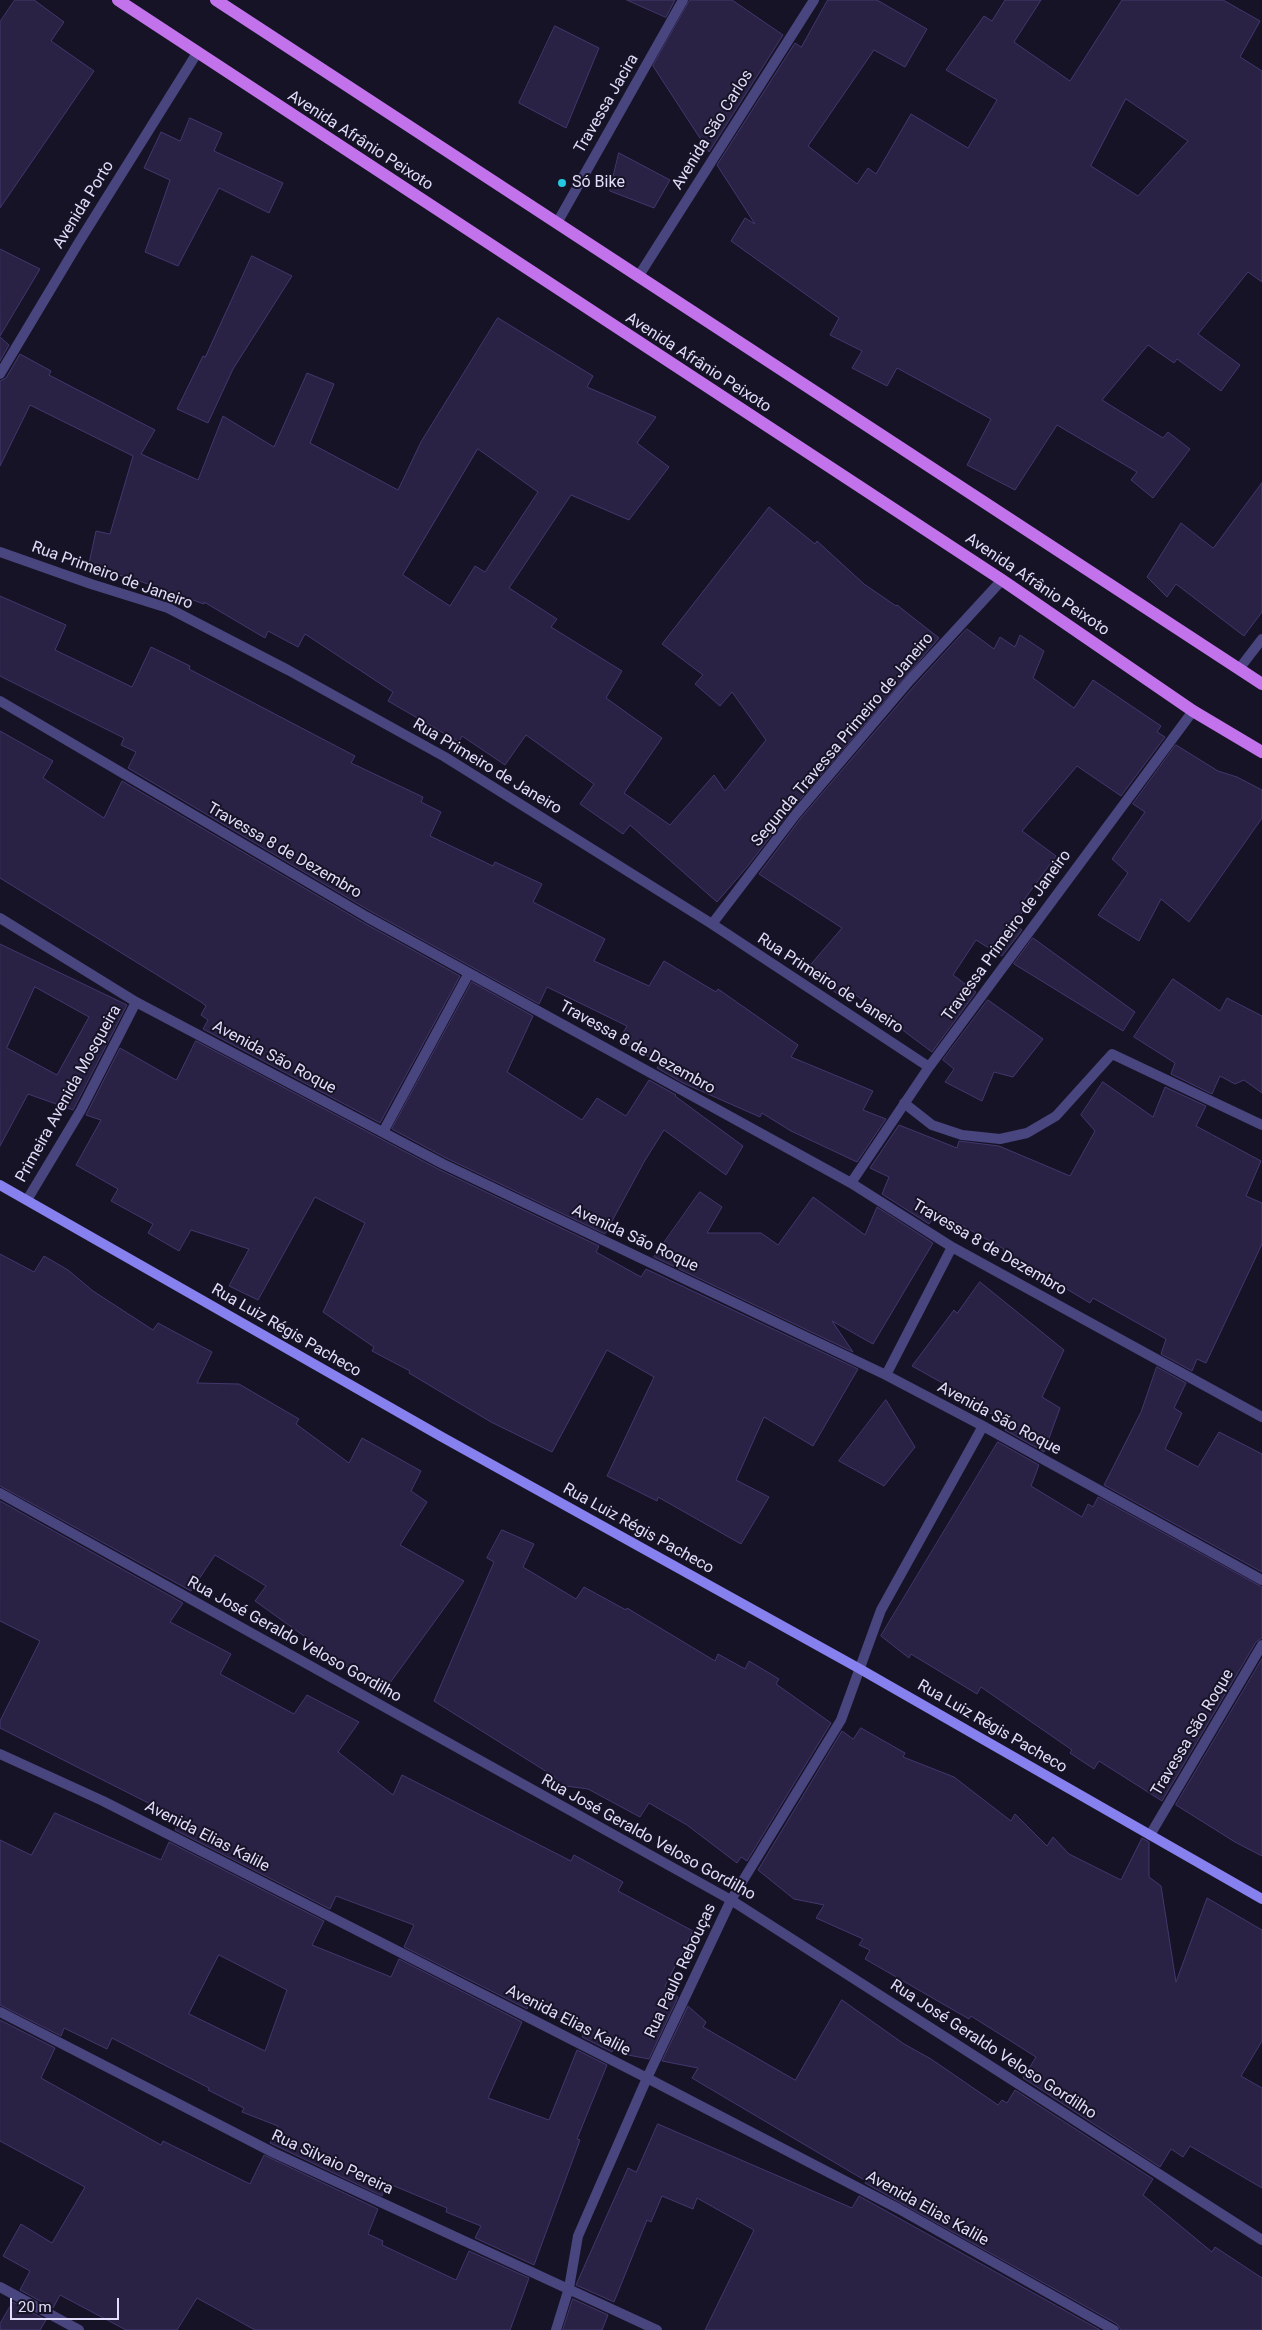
<!DOCTYPE html>
<html>
<head>
<meta charset="utf-8">
<style>
	body { margin:0 }
	#map { position:relative; width:1262px; height:2330px; overflow:hidden; background:#171326; font-family:Roboto,sans-serif }
	canvas { display:block }
	.scale { position:absolute; left:10px; top:2298px; width:109px; height:22px; box-sizing:border-box; border:2px solid #e1ddfa; border-top:0; padding-left:6px; font-size:15px; line-height:18px; white-space:nowrap; color:#e1ddfa; -webkit-text-stroke:4px #171326; paint-order:stroke }
</style>
</head>
<body>
<div id="map">
<canvas width="1262" height="2330"></canvas>
<div class="scale">20 m</div>
</div>
<script>
const ctx = document.querySelector('canvas').getContext('2d');
ctx.lineJoin = 'round';
function fillPath(path, color) { ctx.fillStyle = color; ctx.fill(path, 'evenodd'); }
function stroke(path, color, width, dash) { ctx.strokeStyle = color; ctx.lineWidth = width; ctx.lineCap = dash ? 'butt' : 'round'; ctx.setLineDash(dash || []); ctx.stroke(path); }
function write(font, color, halo, rows, align = 'center') {
  ctx.font = font + ' Roboto,sans-serif'; ctx.lineWidth = 4; ctx.setLineDash([]); ctx.textBaseline = 'middle'; ctx.strokeStyle = halo; ctx.fillStyle = color; for (const [text, x, y, turn = 0] of rows) {
    ctx.save(); ctx.translate(x, y); ctx.rotate((+turn || 0) * Math.PI / 180); ctx.textAlign = isNaN(turn) ? turn : align; if (halo) ctx.strokeText(text, 0, 0); ctx.fillText(text, 0, 0); ctx.restore();
  }
}
const building = new Path2D(`
	M15,0H34L64,22L51,41L94,71L0,208V22Z
	M627,0H675L666,17Z
	M690,0H732L783,35L709,152L653,66Z
	M828,0H877L927,29L905,67L874,50L808,146L857,184L868,168L876,174L911,114L968,148L997,100L946,70L984,16L992,21L1005,0H1041L1014,42L1070,81L1122,0H1223L1260,21L1240,57L1262,71V282L1248,272L1198,334L1240,365L1221,391L1177,359L1174,363L1148,345L1102,400L1163,438L1168,432L1190,449L1153,498L1131,480L1137,472L1057,425L1015,490L967,465L991,419L897,368L887,386L852,368L862,351L830,335L839,318L731,241L745,218L755,224L717,165L795,43L801,47ZM1126,99L1188,141L1138,196L1091,166Z
	M555,26L599,48L566,128L519,103Z
	M190,118L222,133L214,151L283,183L269,213L219,188L178,266L145,252L170,180L144,168L161,132L180,141Z
	M619,153L670,180L654,208L610,191Z
	M0,249L40,269L0,336Z
	M252,256L292,276L233,369L208,423L177,409L203,356L205,357Z
	M498,318L593,376L587,387L656,417L637,443L669,467L629,520L571,495L509,588L557,619L551,627L622,671L606,698L662,738L624,793L670,825L714,775L725,791L766,740L732,692L720,706L695,684L703,675L662,644L769,507L815,544L817,541L864,584L896,606L897,605L939,638L791,810L747,867L717,902L630,825L623,834L580,804L594,784L526,735L505,765L462,736L459,742L388,701L393,692L305,634L298,647L268,631L265,638L204,602V604L131,578L88,568L96,531L110,534L133,456L30,405L0,466V381L6,378L20,354L51,371L49,375L155,430L141,454L198,480L223,416L274,447L307,373L334,384L310,443L398,490L421,442ZM478,449L538,492L485,572L475,566L450,606L403,575Z
	M0,337L9,345L0,361Z
	M1262,483V612L1244,636L1176,584L1167,597L1147,577L1181,523L1213,548Z
	M0,596L66,625L55,650L132,687L151,647L190,666L189,669L355,756L351,763L423,797L421,802L441,812L430,836L493,866L495,862L542,884L533,902L605,939L594,961L649,986L664,961L716,992L718,989L798,1045L791,1057L873,1091L863,1110L886,1119L857,1162L791,1131L762,1113L760,1117L683,1083L657,1068L660,1063L619,1040L627,1026L547,987L539,1004L370,911L128,768L136,752L121,745L124,738L0,676Z
	M967,629L994,649L1000,637L1015,647L1020,635L1044,651L1033,678L1074,708L1093,680L1161,726L1157,732L1165,737L1121,796L1077,766L1022,831L1056,856L1021,904L1026,907L1014,924L1022,930L1002,956L976,940L953,975L976,992L932,1052L849,990L844,999L806,970L842,928L759,874L801,818L915,685Z
	M0,731L53,761L43,778L104,818L122,781L364,923L460,976L380,1123L203,1029L208,1020L201,1015L206,1006L201,1002L0,878Z
	M1176,745L1218,771L1237,777L1262,790V818L1189,922L1161,899L1139,941L1098,915L1128,873L1112,859L1145,812L1133,804Z
	M1033,938L1135,1012L1123,1031L1014,964Z
	M0,944L127,1005L73,1110L28,1094L0,1146ZM35,987L89,1017L57,1075L7,1048Z
	M1173,979L1220,1011L1227,998L1262,1016V1093L1244,1080L1235,1084L1220,1076L1212,1094L1171,1074L1175,1063L1134,1037Z
	M472,982L533,1016L507,1072L582,1120L597,1098L626,1116L649,1080L676,1095L675,1096L743,1146L726,1175L664,1130L644,1162L605,1234L446,1158L392,1129Z
	M988,1000L1043,1039L1013,1077L994,1072L982,1101L945,1082L954,1069L943,1060Z
	M196,1041L440,1170L599,1246L596,1252L641,1277L646,1269L858,1369L813,1446L764,1417L736,1480L769,1497L741,1544L658,1497L657,1501L607,1476L654,1377L607,1350L552,1452L491,1422L409,1373L410,1371L372,1351L374,1347L323,1312L365,1223L315,1197L258,1300L229,1286L249,1249L191,1230L179,1251L148,1233L153,1224L111,1201L118,1189L76,1165L101,1120L86,1115L120,1048L176,1080Z
	M1103,1082L1153,1117L1165,1087L1206,1106L1196,1126L1261,1161L1246,1196L1262,1203V1244L1206,1363L1197,1359L1192,1371L1161,1354L1166,1339L1093,1298L1090,1303L1003,1251L1004,1249L938,1212L929,1224L882,1194L889,1177L870,1168L899,1125L957,1148L959,1141L999,1146L1070,1176L1095,1131L1081,1115Z
	M700,1192L722,1207L707,1233H761L778,1245L813,1197L865,1235L877,1207L933,1243L873,1344L832,1321L853,1352L654,1257Z
	M0,1254L34,1272L44,1256L68,1270L93,1291L153,1330L158,1323L212,1352L197,1383L239,1384L299,1419L296,1424L349,1463L362,1438L421,1471L411,1491L427,1502L400,1545L464,1581L387,1687L385,1685L381,1691L255,1601L266,1586L215,1555L191,1591L0,1486Z
	M980,1282L1064,1350L1042,1397L1060,1408L1044,1452L1005,1430L1009,1422L971,1404L973,1400L912,1366L954,1310L957,1313Z
	M1157,1367L1186,1383L1174,1408L1182,1413L1165,1449L1198,1467L1219,1432L1262,1454V1572L1104,1485L1141,1412Z
	M886,1400L915,1447L884,1486L839,1461Z
	M998,1442L1039,1465L1031,1486L1082,1517L1088,1504L1093,1507L1098,1497L1262,1587V1638L1256,1642L1162,1801L1099,1761L1094,1769L1070,1753L1072,1750L981,1687L977,1694L911,1654L909,1658L881,1636Z
	M0,1501L183,1603L170,1622L231,1654L220,1674L294,1714L307,1695L359,1722L338,1752L393,1795L402,1775L571,1861L574,1855L623,1882L618,1891L693,1931L665,1986L678,1997L649,2059L623,2054L613,2048L612,2052L582,2037L585,2031L530,2003L527,2009L404,1947L414,1925L336,1896L330,1909L175,1830L180,1819L0,1728V1721L40,1641L0,1621Z
	M502,1530L534,1544L523,1567L576,1599L584,1587L626,1610L627,1608L715,1661L718,1654L745,1669L749,1661L779,1679L776,1684L831,1723L747,1861L741,1857L737,1863L687,1825L649,1803L640,1817L588,1789L551,1784L555,1777L434,1701L494,1562L487,1558Z
	M1262,1659V1856L1235,1842L1176,1805Z
	M861,1728L905,1753L903,1757L954,1777L1011,1821L1015,1814L1047,1846L1053,1837L1069,1854L1121,1880L1142,1838L1149,1842V1877L1161,1886L1176,1982L1207,1898L1262,1930V2041L1241,2076L1262,2088V2188L1190,2146L1183,2157L1171,2149L1160,2167L1023,2078L1036,2057L971,2016L969,2019L865,1959L870,1950L859,1945L863,1939L816,1918L824,1905L794,1899L758,1870L842,1731L853,1739Z
	M55,1813L161,1860L169,1842L324,1921L312,1945L391,1977L399,1959L522,2022L488,2098L549,2120L577,2050L607,2065L577,2139L580,2140L534,2265L475,2238L481,2226L446,2212L447,2208L387,2183L382,2196L270,2143L278,2126L242,2112L244,2108L208,2090L209,2088L112,2038L107,2049L64,2028L61,2036L0,2005V1840L31,1855ZM219,1955L287,1990L265,2051L189,2014Z
	M842,2000L904,2044L931,2059L998,2105L1002,2100L1007,2103L1015,2090L1153,2179L1143,2195L1212,2252L1215,2247L1262,2278V2330H1121L1117,2324L865,2183L866,2181L692,2078L698,2068L662,2061L688,2006L706,2022L703,2027L795,2080Z
	M0,2020L55,2048L41,2078L161,2145L163,2141L250,2184L264,2155L378,2209L368,2234L383,2241L382,2245L456,2280L469,2251L529,2278L510,2330H255L197,2298L177,2330H126L60,2295L53,2308L20,2290L30,2271L3,2256L21,2224L52,2243L85,2187L0,2141Z
	M658,2124L852,2208L859,2196L1100,2330H705L754,2230L697,2198L693,2209L662,2196L651,2222L647,2220L614,2302L576,2285L628,2168L636,2172Z
	M573,2299L608,2315L602,2330H563Z
	M13,2302L46,2320L40,2330H0V2324Z`);
const minor = new Path2D(`
	M557,223L683,0
	M638,277L814,0
	M0,374L79,242L197,53
	M0,552L91,584L168,608L288,670L445,757L712,924L929,1067
	M1239,669L1262,639
	M0,701L367,917L851,1183L952,1247L1262,1417
	M0,918L136,1002L443,1164L886,1375L983,1426L1262,1580
	M712,924L796,814L910,680L1002,580
	M904,1103L932,1125L962,1135L1000,1139L1027,1133L1056,1116L1112,1054L1262,1125
	M383,1132L469,973
	M851,1183L929,1067L1193,711
	M27,1200L81,1110L136,1002
	M886,1375L952,1247
	M0,1493L731,1900L1262,2240
	M0,1754L103,1801L647,2078L899,2209L1114,2330
	M1150,1835L1262,1645
	M0,2012L274,2153L657,2330
	M0,2287L79,2330
	M556,2330L569,2288L578,2236L647,2078L731,1900L841,1720L881,1610L983,1426`);
const secondary = new Path2D(`
	M0,1185L442,1437L860,1669L1262,1899`);
const primary = new Path2D(`
	M118,0L1002,580L1193,711L1262,752
	M216,0L1262,684`);
const markers = [
	[562,183,5,"#23c9e1"]
];
const streetNames = [
	["Travessa Jacira",607,104,-60],
	["Avenida São Carlos",713,130,-58],
	["Avenida Afrânio Peixoto",360,141,33],
	["Avenida Porto",84,205,-58],
	["Avenida Afrânio Peixoto",698,363,33],
	["Rua Primeiro de Janeiro",112,576,20],
	["Avenida Afrânio Peixoto",1037,585,34],
	["Segunda Travessa Primeiro de Janeiro",843,740,-50],
	["Rua Primeiro de Janeiro",487,767,31],
	["Travessa 8 de Dezembro",284,851,30],
	["Travessa Primeiro de Janeiro",1007,936,-54],
	["Rua Primeiro de Janeiro",830,984,33],
	["Travessa 8 de Dezembro",637,1048,29],
	["Avenida São Roque",274,1058,28],
	["Primeira Avenida Mosqueira",69,1094,-61],
	["Avenida São Roque",635,1239,25],
	["Travessa 8 de Dezembro",989,1248,30],
	["Rua Luiz Régis Pacheco",286,1331,30],
	["Avenida São Roque",999,1419,28],
	["Rua Luiz Régis Pacheco",638,1529,29],
	["Rua José Geraldo Veloso Gordilho",294,1640,29],
	["Rua Luiz Régis Pacheco",992,1727,30],
	["Travessa São Roque",1193,1733,-59],
	["Avenida Elias Kalile",207,1837,27],
	["Rua José Geraldo Veloso Gordilho",648,1838,29],
	["Rua Paulo Rebouças",681,1971,-65],
	["Avenida Elias Kalile",568,2021,27],
	["Rua José Geraldo Veloso Gordilho",993,2050,33],
	["Rua Silvaio Pereira",332,2163,25],
	["Avenida Elias Kalile",927,2209,29]
];
const poiNames = [
	["Só Bike",572,183]
];
fillPath(building, '#2a2245');
stroke(building, '#43376e', 1);
stroke(minor, '#48457f', 10);
stroke(secondary, '#8681ee', 10);
stroke(primary, '#c273ec', 12);
for (const [x, y, r, color] of markers) { const dot = new Path2D(); dot.arc(x, y, r, 0, 2 * Math.PI); ctx.fillStyle = color; ctx.fill(dot); stroke(dot, '#171326', 2); }
write('16px', '#e1ddfa', '#171326', streetNames);
write('16px', '#e1ddfa', '#171326', poiNames, 'left');
</script>
</body>
</html>
